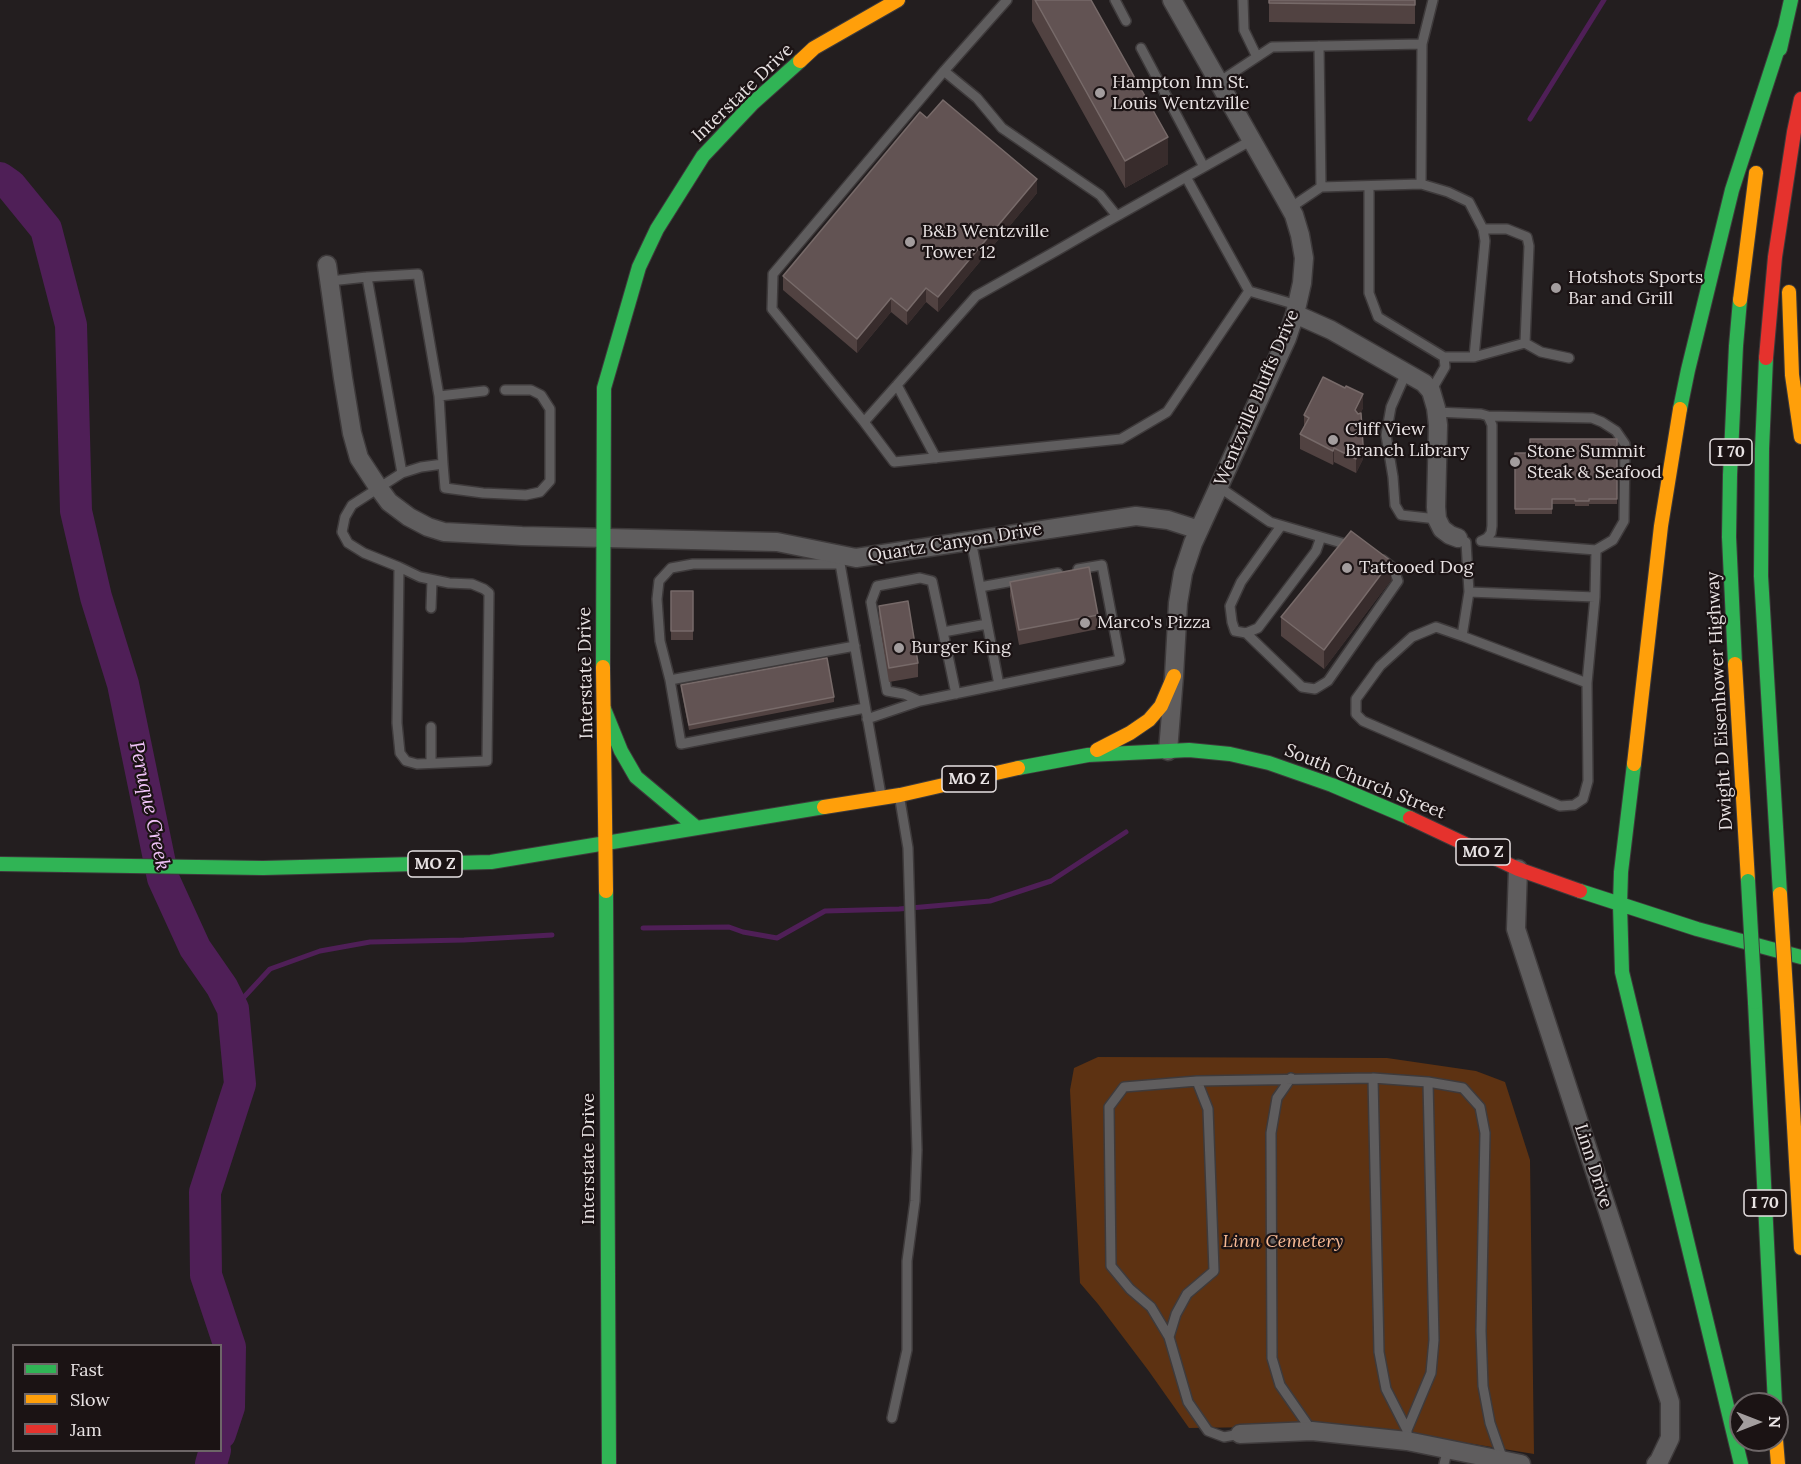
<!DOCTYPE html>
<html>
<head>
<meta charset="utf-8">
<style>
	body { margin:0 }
	#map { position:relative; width:1801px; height:1464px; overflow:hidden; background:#231e1f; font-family:Lora,serif }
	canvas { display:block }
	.legend { position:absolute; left:12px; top:1344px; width:210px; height:108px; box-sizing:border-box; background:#1b1314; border:2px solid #6d6667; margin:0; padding:8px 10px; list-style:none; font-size:18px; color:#e8e2e3 }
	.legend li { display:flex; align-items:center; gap:12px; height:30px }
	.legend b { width:30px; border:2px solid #6d6667 }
	.north { position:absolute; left:1729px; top:1392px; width:60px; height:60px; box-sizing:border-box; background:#1b1314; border:2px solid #6d6667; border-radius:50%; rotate:90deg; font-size:16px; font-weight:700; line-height:24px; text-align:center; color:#e8e2e3 }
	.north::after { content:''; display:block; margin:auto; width:21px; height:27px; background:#a39d9e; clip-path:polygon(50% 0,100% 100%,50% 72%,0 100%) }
</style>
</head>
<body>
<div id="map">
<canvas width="1801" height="1464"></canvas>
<ul class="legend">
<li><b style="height:8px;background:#30b455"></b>Fast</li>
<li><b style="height:8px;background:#ff9f0a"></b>Slow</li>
<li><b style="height:8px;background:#e5322d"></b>Jam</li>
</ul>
<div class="north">N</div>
</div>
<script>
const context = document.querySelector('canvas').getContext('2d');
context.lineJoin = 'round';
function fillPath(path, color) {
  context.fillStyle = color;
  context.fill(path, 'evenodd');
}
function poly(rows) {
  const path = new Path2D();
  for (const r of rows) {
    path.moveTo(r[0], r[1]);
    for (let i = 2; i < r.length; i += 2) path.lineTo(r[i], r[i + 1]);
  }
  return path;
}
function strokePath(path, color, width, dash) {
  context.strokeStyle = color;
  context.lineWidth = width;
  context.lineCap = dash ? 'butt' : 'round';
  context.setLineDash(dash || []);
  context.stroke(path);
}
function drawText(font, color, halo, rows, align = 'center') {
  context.font = font + ' Lora,serif';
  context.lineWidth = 4.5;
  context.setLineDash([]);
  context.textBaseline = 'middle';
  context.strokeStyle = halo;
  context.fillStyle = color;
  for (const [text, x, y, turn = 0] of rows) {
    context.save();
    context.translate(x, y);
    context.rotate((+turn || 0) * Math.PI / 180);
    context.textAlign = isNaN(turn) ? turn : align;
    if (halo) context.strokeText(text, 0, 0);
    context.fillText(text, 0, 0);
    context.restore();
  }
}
fillPath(poly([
	[1098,1057,1387,1058,1476,1071,1505,1082,1530,1160,1534,1454,1461,1442,1335,1426,1189,1428,1148,1370,1098,1304,1080,1283,1070,1090,1074,1068]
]), '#5d3212');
strokePath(poly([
	[1530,119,1604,0],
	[643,928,729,927,743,932,777,938,825,911,899,909,990,901,1051,881,1126,832],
	[233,1009,270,969,320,951,370,942,464,940,552,935]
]), '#4f1f57', 5);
strokePath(poly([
	[0,178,10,185,46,229,71,325,76,511,96,597,123,684,163,878,195,948,222,987,233,1009,240,1084,205,1192,206,1275,230,1347,229,1407,220,1434],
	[211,1464,215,1450]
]), '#4f1f57', 32);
const lane = poly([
	[1115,0,1126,21],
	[1243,0,1244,30,1257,57],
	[1422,44,1433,0],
	[1319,46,1321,187],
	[1141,48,1204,167],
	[944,71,1007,0],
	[1219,82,1272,47,1422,44,1421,184,1321,187,1290,208],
	[1186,177,1249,291,1167,412,1121,439,894,462,864,422,976,296,1056,251,1101,225,1186,177,1252,140],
	[1421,184,1448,192,1469,202,1483,229,1485,241,1474,357,1444,357,1445,367,1431,391],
	[1369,186,1369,293,1378,317,1444,357],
	[1483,229,1507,229,1527,237,1529,246,1525,343],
	[330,281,367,277],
	[1249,291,1297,305],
	[1474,357,1525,343,1541,352,1569,358],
	[1406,373,1391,407,1386,435,1393,477,1395,505,1401,515,1437,519],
	[897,385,936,458],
	[439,396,484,391],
	[1436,412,1481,414,1488,416,1492,425,1492,526,1491,533,1487,538,1481,541],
	[864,422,772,309,773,274,944,71,977,98,1002,128,1100,195,1117,216],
	[402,473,367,277,418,274,439,396,443,464],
	[1219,487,1270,522,1321,537,1316,551,1258,628,1246,633,1235,631,1232,622,1230,606,1241,582,1281,526],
	[1321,537,1352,546],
	[971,540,980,587,1058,573],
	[1481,541,1596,550,1613,540,1624,521,1625,444,1616,431,1602,422,1592,418,1488,416],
	[1466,542,1469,592,1595,597,1596,550],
	[839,558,881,795],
	[399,567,397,723,400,753,406,761,417,764,487,761,489,593,484,589,472,584,449,583,420,577,399,567,364,553,348,543,342,532,345,517,352,505,402,473,421,467,443,464,445,488,483,493,526,495,540,492,550,481,550,409,541,395,531,390,505,390],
	[980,587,999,685],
	[1469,592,1462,636,1436,627,1412,637,1380,666,1356,699,1356,714,1363,721,1560,806,1574,805,1583,799,1588,781,1587,683,1595,597],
	[431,608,432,580],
	[1246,633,1302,687,1315,689,1328,681,1398,581,1393,568,1383,560],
	[1462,636,1587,683],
	[855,646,670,680,681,744,865,708],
	[670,680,660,641,657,599,659,581,671,568,693,564,840,564],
	[956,694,943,632,987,624],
	[920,701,904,694,887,691,871,602,877,586,920,578,932,581,943,632],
	[867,719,920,701,1120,660,1102,565,1078,569],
	[431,763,431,727],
	[1291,1078,1277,1098,1271,1133,1272,1358,1280,1385,1312,1431],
	[1373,1078,1379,1352,1386,1389,1407,1430,1407,1441],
	[1169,1337,1176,1314,1187,1294,1214,1271,1208,1109,1197,1081],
	[892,1418,907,1350,907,1261,915,1201,917,1150,908,848,900,800],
	[1407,1430,1431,1373,1434,1340,1428,1082],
	[1240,1434,1224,1437,1208,1431,1188,1402,1169,1337,1151,1307,1130,1289,1111,1266,1109,1107,1124,1087,1197,1081,1373,1078,1428,1082,1463,1088,1480,1107,1485,1133,1481,1331,1483,1386,1490,1423,1503,1460],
	[1444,1464,1448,1448]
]);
const street = poly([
	[327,265,343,378,352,433,359,458,378,487,389,502,409,517,428,527,444,532,522,536,777,542,856,558,1136,516,1168,520,1199,530],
	[1295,314,1331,330,1424,383,1431,391,1436,408,1438,425,1436,507,1437,519,1442,529,1450,535,1458,538],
	[1168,751,1174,676,1178,603,1183,573,1193,543,1287,338,1295,314,1302,283,1304,258,1300,235,1294,215,1284,197,1172,0],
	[1518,869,1516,929,1670,1402,1670,1438,1659,1461,1656,1464],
	[1240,1434,1312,1431,1407,1441,1521,1464]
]);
const fast = poly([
	[1780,49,1791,0],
	[1766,358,1762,449,1761,576,1780,894],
	[1680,409,1688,370,1732,190,1785,27],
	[1735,664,1729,537,1730,475,1736,346,1740,300],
	[603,667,604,388,639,267,657,229,703,156,753,103,800,61],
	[604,709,621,751,636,777,697,828],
	[1634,764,1621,872,1620,905,1622,972,1741,1464],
	[1018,768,1088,755,1189,750,1230,754,1269,763,1332,785,1410,818],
	[0,864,263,868,491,862,824,807],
	[606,891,609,1464],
	[1580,891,1697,929,1801,957],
	[1755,1002,1775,1404]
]);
const slow = poly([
	[800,61,814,48,898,0],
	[1789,292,1792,375,1801,437],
	[1740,300,1756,173],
	[1735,664,1748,881],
	[603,667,606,891],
	[1097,750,1130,733,1149,720,1161,706,1174,676],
	[1634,764,1661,526,1680,409],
	[824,807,900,795,1018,768],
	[1787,1006,1801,1248],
	[1776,1440,1778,1464]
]);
const jam = poly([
	[1766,358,1775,257,1794,132,1801,99],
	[1410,818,1518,869,1580,891]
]);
strokePath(lane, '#3e3a3b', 12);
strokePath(street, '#3e3a3b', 21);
strokePath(fast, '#3e3a3b', 16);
strokePath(slow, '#3e3a3b', 16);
strokePath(jam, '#3e3a3b', 16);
strokePath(lane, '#5f5d5e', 9);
strokePath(street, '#5f5d5e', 18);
strokePath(fast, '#30b455', 14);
strokePath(slow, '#ff9f0a', 14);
strokePath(jam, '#e5322d', 14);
const fastBridge = poly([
	[1748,881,1755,1002]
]);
const slowBridge = poly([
	[1780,894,1787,1006]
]);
strokePath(fastBridge, '#3e3a3b', 16, []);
strokePath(slowBridge, '#3e3a3b', 16, []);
strokePath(fastBridge, '#30b455', 14);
strokePath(slowBridge, '#ff9f0a', 14);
fillPath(poly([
	[1032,0,1091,0,1168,164,1125,188,1032,21],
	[1269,0,1415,0,1415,24,1269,22],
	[927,118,1037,193,938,312,926,302,907,325,891,312,857,353,783,290,783,276],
	[1345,388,1363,408,1360,414,1363,459,1356,473,1334,462,1333,465,1300,449,1300,434,1304,427,1304,415],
	[1617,439,1617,504,1589,504,1589,506,1575,506,1575,504,1552,504,1552,514,1515,514,1515,453,1530,453],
	[1391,580,1324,669,1281,636,1281,617],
	[1010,582,1098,615,1098,629,1019,645,1010,596],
	[671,591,693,591,693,640,671,640],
	[879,606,918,663,918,677,889,682,879,620],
	[681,685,834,697,834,702,689,730,681,689]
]), '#514241');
fillPath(poly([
	[1168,137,1168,164,1125,188,1125,161],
	[1037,179,1037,193,938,312,938,297],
	[926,288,926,302,907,325,907,311],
	[891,298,891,312,857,353,857,339],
	[1363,394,1363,408,1355,424,1355,410],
	[1363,445,1363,459,1356,473,1356,459],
	[1334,448,1334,462,1333,465,1333,451],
	[1391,561,1391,580,1324,669,1324,650]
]), '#382c2c');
const building = poly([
	[1035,0,1091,0,1168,137,1125,161,1035,0],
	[1269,0,1415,0,1415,5,1269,3,1269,0],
	[943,100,1037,179,938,297,926,288,907,311,891,298,857,339,783,276,920,112,927,118,943,100],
	[1323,377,1345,388,1346,386,1363,394,1355,410,1358,414,1361,413,1363,445,1356,459,1334,448,1333,451,1300,434,1309,418,1304,415,1323,377],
	[1530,439,1617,439,1617,499,1589,499,1589,501,1575,501,1575,499,1552,499,1552,509,1515,509,1515,453,1530,453,1530,439],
	[1351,531,1391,561,1324,650,1281,617,1351,531],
	[1089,567,1098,615,1019,630,1010,582,1089,567],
	[671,591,693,591,693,631,671,631,671,591],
	[908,601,918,663,889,668,879,606,908,601],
	[827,658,834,697,689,725,681,685,827,658]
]);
fillPath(building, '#625353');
strokePath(building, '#776a69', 1.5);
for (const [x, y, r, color] of [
	[1100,93,6,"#a39d9e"],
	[910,242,6,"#a39d9e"],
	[1556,288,6,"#a39d9e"],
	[1333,440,6,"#a39d9e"],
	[1515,462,6,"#a39d9e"],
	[1347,568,6,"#a39d9e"],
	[1085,623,6,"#a39d9e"],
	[899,648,6,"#a39d9e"]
]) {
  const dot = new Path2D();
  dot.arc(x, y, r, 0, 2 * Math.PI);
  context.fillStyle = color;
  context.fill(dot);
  strokePath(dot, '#1b1314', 2);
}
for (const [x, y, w] of [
	[1731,452,42],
	[969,779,54],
	[1483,852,54],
	[435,864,54],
	[1765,1203,42]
]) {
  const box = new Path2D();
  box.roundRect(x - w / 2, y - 13, w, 26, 4.5);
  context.fillStyle = '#1b1314';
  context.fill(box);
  strokePath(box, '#e8e2e3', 1.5);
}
drawText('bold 16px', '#e8e2e3', null, [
	["I 70",1731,452],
	["MO Z",969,779],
	["MO Z",1483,852],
	["MO Z",435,864],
	["I 70",1765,1203]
]);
drawText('18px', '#e8e2e3', '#1b1314', [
	["Hampton Inn St.",1112,83],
	["Louis Wentzville",1112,104],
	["B&B Wentzville",922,232],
	["Tower 12",922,253],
	["Hotshots Sports",1568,278],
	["Bar and Grill",1568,299],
	["Cliff View",1345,430],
	["Branch Library",1345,451],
	["Stone Summit",1527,452],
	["Steak & Seafood",1527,473],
	["Tattooed Dog",1359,568],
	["Marco's Pizza",1097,623],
	["Burger King",911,648]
], 'left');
drawText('18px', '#e8e2e3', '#1b1314', [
	["Interstate Drive",743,93,-44],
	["Wentzville Bluffs Drive",1257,398,-67],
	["Quartz Canyon Drive",955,543,-9],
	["Interstate Drive",586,673,-91],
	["Dwight D Eisenhower Highway",1720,701,-93],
	["South Church Street",1365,782,22],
	["Interstate Drive",589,1159,-90],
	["Linn Drive",1593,1166,72]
]);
drawText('italic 18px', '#f6b994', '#1b1314', [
	["Linn Cemetery",1283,1242]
]);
drawText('italic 20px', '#f0c3f8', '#1b1314', [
	["Peruque Creek",149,806,78]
]);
</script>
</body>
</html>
